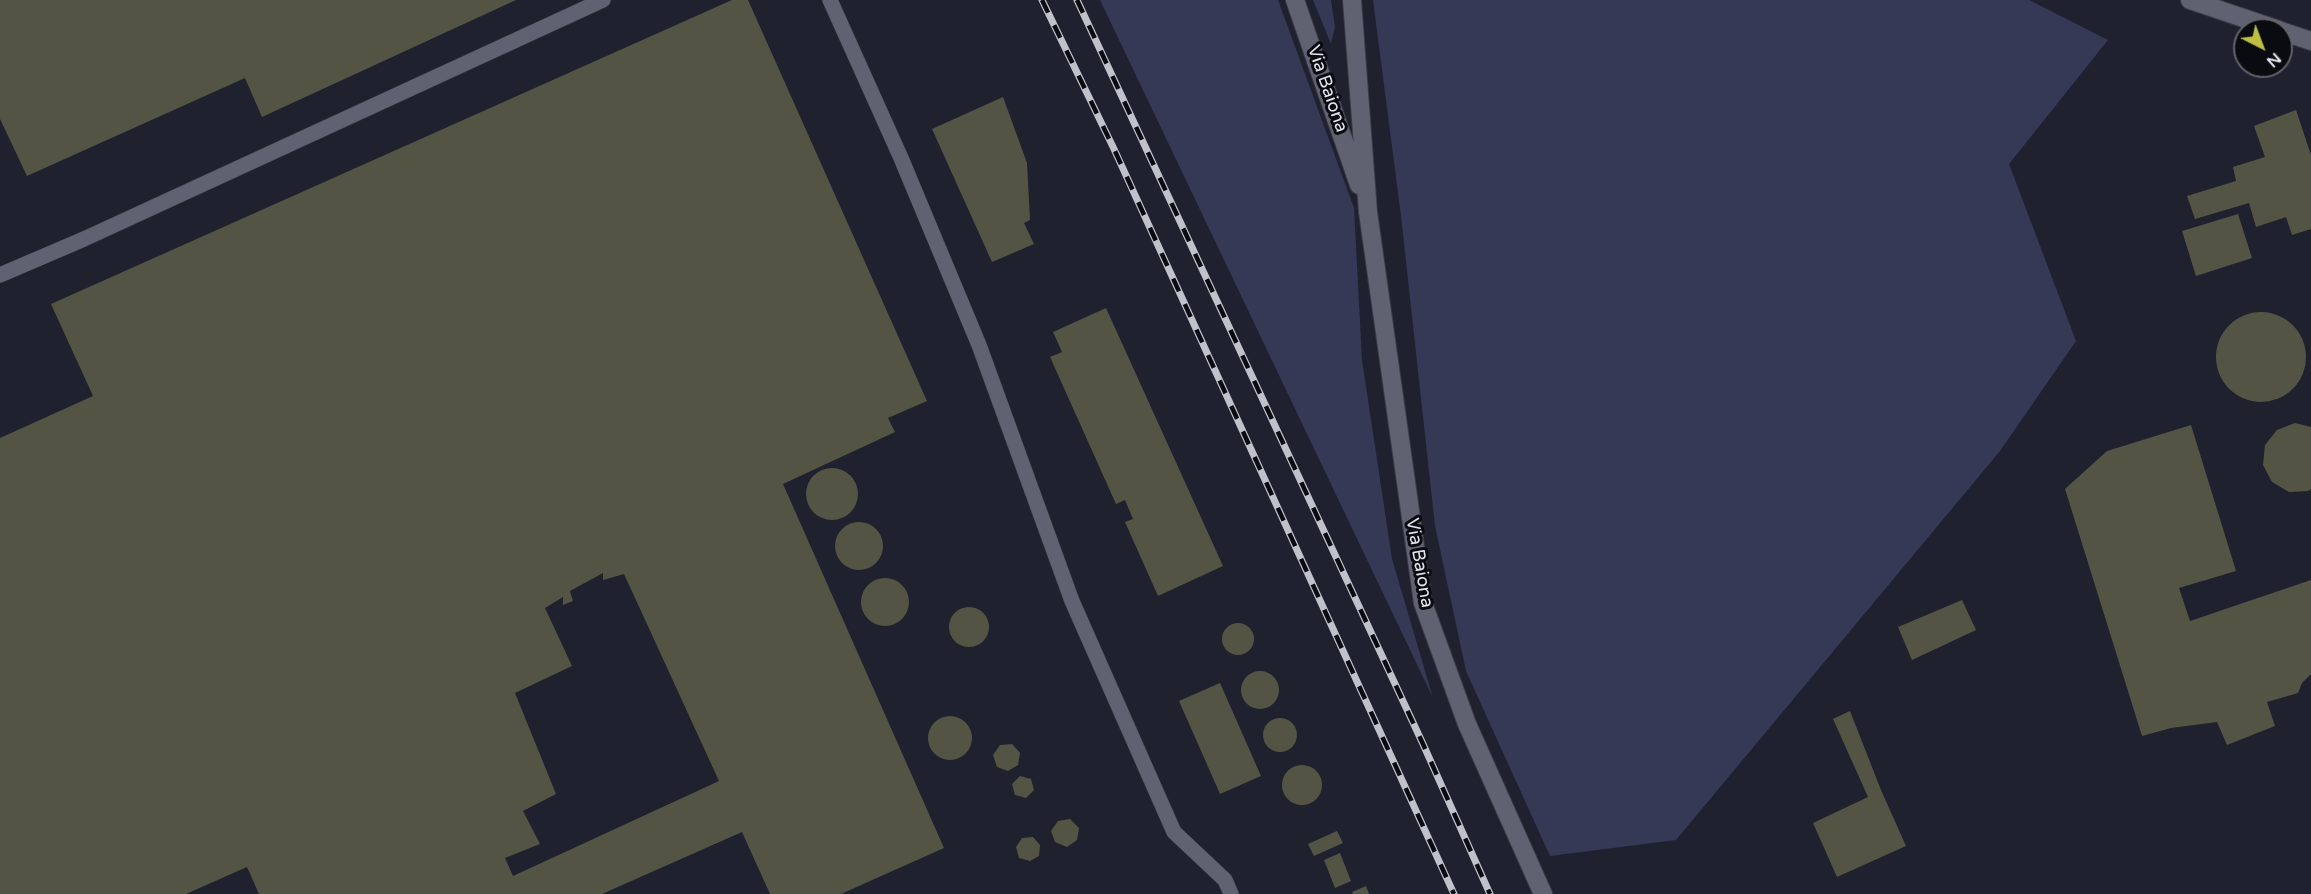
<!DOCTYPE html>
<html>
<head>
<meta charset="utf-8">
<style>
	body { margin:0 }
	#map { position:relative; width:2311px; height:894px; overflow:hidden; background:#1f212f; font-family:"Varela Round",sans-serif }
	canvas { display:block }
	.north { position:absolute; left:2233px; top:18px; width:60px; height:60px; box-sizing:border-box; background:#0a0b11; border:2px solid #606269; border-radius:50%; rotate:138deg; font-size:16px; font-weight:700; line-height:24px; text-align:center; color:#e2e4ed }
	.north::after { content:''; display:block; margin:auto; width:21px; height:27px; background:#c0be40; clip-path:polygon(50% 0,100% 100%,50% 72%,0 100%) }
</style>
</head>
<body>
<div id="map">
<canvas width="2311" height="894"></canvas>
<div class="north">N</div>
</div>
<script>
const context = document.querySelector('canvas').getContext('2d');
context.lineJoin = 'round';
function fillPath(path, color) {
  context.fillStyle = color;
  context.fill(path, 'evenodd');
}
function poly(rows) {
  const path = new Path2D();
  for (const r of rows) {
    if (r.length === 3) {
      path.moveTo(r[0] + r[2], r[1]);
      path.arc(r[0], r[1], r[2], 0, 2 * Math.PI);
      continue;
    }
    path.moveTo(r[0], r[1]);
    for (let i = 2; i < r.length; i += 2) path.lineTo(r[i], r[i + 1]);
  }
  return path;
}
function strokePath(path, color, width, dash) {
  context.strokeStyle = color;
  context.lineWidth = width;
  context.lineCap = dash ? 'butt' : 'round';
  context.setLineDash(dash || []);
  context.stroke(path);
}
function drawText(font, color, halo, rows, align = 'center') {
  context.font = font + ' "Varela Round",sans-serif';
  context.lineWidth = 6;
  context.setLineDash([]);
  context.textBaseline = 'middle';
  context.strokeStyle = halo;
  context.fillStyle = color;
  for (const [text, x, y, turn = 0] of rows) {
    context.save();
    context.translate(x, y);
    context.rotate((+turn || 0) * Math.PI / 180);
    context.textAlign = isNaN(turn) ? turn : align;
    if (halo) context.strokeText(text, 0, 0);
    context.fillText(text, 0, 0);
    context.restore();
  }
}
fillPath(poly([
	[1100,0,1278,0,1354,208,1362,360,1392,559,1433,698],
	[1313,0,1331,0,1335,27,1331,44],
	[1373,0,2029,0,2108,40,2009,164,2076,341,2000,451,1676,840,1550,856,1466,671,1435,526,1401,216]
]), '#353955');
fillPath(poly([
	[0,0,516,0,262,117,245,78,27,176,0,119],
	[732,0,748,0,927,401,888,418,895,432,783,484,944,848,841,894,770,894,742,832,602,894,259,894,247,867,186,894,0,894,0,438,93,396,51,304],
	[603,573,603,580,624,574,719,781,513,876,505,858,540,844,523,811,556,794,515,693,572,666,545,608,563,597,563,605,573,601,570,591],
	[1003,97,1027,163,1030,220,1024,223,1034,244,992,262,932,129],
	[2296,110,2311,155,2311,229,2292,235,2286,217,2256,227,2249,203,2195,219,2187,196,2236,181,2233,167,2265,157,2254,126],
	[2238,214,2252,258,2196,276,2182,231],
	[1106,308,1223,566,1158,596,1125,522,1133,519,1125,500,1116,504,1050,357,1062,352,1053,332],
	[2261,357,45],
	[2295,423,2311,427,2311,489,2308,491,2289,492,2272,482,2263,465,2265,445,2277,430],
	[2191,425,2236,571,2179,588,2190,621,2311,580,2311,674,2302,683,2298,693,2267,702,2275,726,2227,745,2217,722,2171,728,2142,736,2065,489,2107,451],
	[832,494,26],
	[859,546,24],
	[885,602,24],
	[1962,600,1976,630,1912,660,1898,627],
	[969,627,20],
	[1238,639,16],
	[1260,690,19],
	[1220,683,1261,776,1220,794,1179,701],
	[1850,711,1881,790,1906,846,1837,877,1813,823,1868,797,1833,719],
	[950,738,22],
	[1280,735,17],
	[1012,744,1020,753,1018,765,1008,771,997,767,993,755,1000,745],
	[1302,785,20],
	[1020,776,1031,779,1034,790,1026,798,1015,795,1012,784],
	[1070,819,1079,828,1077,840,1067,847,1055,842,1051,831,1058,821],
	[1337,831,1343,843,1314,856,1308,844],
	[1033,837,1040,845,1039,856,1030,861,1019,858,1016,847,1022,838],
	[1340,853,1351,881,1335,888,1324,860],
	[1366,886,1369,894,1353,894,1352,892]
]), '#545444');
const lane = poly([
	[830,0,901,158,979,345,1072,601,1174,832,1225,880,1231,894],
	[0,275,84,239,603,0]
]);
const street = poly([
	[1295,0,1359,185],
	[1352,0,1368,212,1423,603,1467,724,1543,894]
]);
const secondary = poly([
	[2190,0,2279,30],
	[2281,31,2311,41]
]);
strokePath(lane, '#393b46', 16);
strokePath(street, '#393b46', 20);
strokePath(secondary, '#393b46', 20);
strokePath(lane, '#606272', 15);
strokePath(street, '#606272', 18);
strokePath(secondary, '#606272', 18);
const rail = poly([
	[1042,0,1114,149,1454,894],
	[1077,0,1423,744,1490,894]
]);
strokePath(rail, '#bfc1cb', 7);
strokePath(rail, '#0a0b11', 4.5, [14]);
drawText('18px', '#e2e4ed', '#0a0b11', [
	["Via Baiona",1327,89,71],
	["Via Baiona",1419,563,80]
]);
</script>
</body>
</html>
